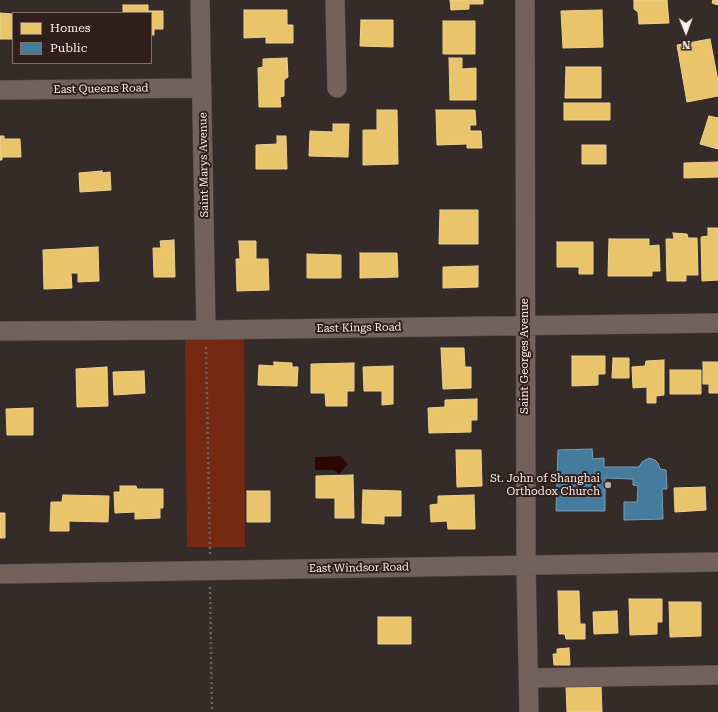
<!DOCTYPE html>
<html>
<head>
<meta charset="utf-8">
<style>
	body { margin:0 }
	#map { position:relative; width:718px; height:712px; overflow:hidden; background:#352c29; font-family:"Roboto Serif",serif }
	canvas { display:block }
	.legend { position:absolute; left:12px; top:12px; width:140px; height:52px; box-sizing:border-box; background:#301f1a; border:1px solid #81726e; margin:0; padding:5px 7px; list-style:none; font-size:12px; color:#fbefeb }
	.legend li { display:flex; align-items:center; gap:8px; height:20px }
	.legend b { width:20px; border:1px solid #81726e }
	.north { position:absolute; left:666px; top:12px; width:40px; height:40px; -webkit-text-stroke:3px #301f1a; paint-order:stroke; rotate:179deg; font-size:11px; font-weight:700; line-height:16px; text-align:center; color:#fbefeb }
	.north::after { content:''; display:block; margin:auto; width:14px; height:18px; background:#fbefeb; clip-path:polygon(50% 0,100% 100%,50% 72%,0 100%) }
</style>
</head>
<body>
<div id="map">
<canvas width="718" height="712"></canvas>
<ul class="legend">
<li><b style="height:11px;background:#e9c46a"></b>Homes</li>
<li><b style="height:11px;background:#457b9d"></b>Public</li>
</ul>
<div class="north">N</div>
</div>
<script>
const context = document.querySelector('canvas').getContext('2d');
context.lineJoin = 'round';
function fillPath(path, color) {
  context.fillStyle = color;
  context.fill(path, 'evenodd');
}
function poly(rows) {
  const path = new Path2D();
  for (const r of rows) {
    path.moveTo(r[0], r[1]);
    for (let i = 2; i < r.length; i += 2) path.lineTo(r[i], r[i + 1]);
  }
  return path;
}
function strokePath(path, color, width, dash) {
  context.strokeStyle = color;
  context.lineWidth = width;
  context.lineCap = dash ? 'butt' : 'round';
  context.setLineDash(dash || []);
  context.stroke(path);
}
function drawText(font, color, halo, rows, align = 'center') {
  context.font = font + ' "Roboto Serif",serif';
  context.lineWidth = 4;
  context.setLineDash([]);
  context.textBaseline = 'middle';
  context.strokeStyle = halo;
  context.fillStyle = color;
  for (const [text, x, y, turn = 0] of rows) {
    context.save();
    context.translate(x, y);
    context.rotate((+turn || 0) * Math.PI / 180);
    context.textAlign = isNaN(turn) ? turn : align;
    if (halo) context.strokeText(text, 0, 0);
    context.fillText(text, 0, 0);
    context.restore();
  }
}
fillPath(poly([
	[185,338,244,338,245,547,187,547]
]), '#762912');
fillPath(poly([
	[340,456,348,464,339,474,334,470,315,470,315,457]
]), '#2e0604');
const homes = poly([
	[450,0,483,0,483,4,469,4,469,9,451,10,450,0],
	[634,0,667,0,669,23,639,24,638,12,634,9,634,0],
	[713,0,718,0,718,5,712,3,713,0],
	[123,5,148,5,148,11,163,11,163,29,154,29,154,35,151,35,151,13,123,13,123,5],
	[244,10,287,10,287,25,293,25,293,43,266,43,266,37,244,38,244,10],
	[602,10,603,47,563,48,561,11,602,10],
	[0,13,13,14,13,39,0,39,0,13],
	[361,20,393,20,393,47,360,46,361,20],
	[443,21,475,21,475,54,443,54,443,21],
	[710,39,718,81,718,96,687,102,677,45,710,39],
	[287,58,288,77,284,80,284,96,280,97,281,107,259,107,258,68,263,67,263,59,287,58],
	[449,58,462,58,462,69,476,68,476,100,450,100,449,58],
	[566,67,601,67,601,98,565,98,566,67],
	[564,103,610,103,610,120,564,120,564,103],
	[377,110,397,110,398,164,363,165,363,130,377,130,377,110],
	[436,110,475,110,476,125,470,125,470,131,481,131,482,148,467,148,467,144,437,145,436,110],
	[709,116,718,118,718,149,700,144,709,116],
	[333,124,349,124,348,157,309,156,310,131,333,132,333,124],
	[0,136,4,136,4,139,20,139,21,157,2,157,2,160,0,160,0,136],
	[277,136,286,136,287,169,256,169,256,145,277,144,277,136],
	[582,145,606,145,606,164,582,164,582,145],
	[718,162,718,177,684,178,684,163,718,162],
	[102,171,102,173,110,172,111,190,80,192,79,173,102,171],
	[440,210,478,210,478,244,439,244,440,210],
	[708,228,718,228,718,280,702,281,701,237,708,236,708,228],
	[673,233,687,234,688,238,697,238,698,275,686,275,686,281,667,281,666,239,674,239,673,233],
	[609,239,649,239,649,246,659,245,660,271,652,271,652,276,608,276,609,239],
	[174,240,175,277,154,277,153,248,161,248,160,241,174,240],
	[239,241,256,241,256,259,268,259,269,290,237,291,236,259,240,259,239,241],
	[557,242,593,242,593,274,579,274,579,267,557,267,557,242],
	[98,247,99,281,78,282,78,273,71,273,72,288,44,289,43,250,98,247],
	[360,253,397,253,398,277,360,278,360,253],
	[307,254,341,255,341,278,307,278,307,254],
	[478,266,478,287,443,288,443,267,478,266],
	[441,348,464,348,465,367,471,367,471,388,443,389,441,348],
	[572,356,605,356,605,374,598,374,598,385,572,386,572,356],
	[613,358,629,358,629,378,612,378,613,358],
	[664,360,664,395,656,396,656,403,647,403,647,387,633,388,632,367,645,366,646,361,664,360],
	[274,362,292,363,292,367,298,367,297,386,258,385,259,365,274,366,274,362],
	[703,362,718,362,718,393,709,393,709,384,703,384,703,362],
	[354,363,354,391,347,391,347,406,326,406,325,393,311,393,311,364,354,363],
	[393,366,393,404,382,405,382,391,364,391,363,367,393,366],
	[107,367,108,406,77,407,76,369,107,367],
	[670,370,701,370,701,394,670,394,670,370],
	[144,371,145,393,114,395,113,372,144,371],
	[477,399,477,420,471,420,471,432,429,433,428,408,445,407,445,400,477,399],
	[33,408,33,435,7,435,6,409,33,408],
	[456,450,481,450,482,486,457,487,456,450],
	[353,475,354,518,335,518,335,498,316,498,316,476,353,475],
	[120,486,136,486,137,489,163,489,163,508,160,508,160,518,135,519,135,512,115,513,114,492,120,492,120,486],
	[705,487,706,510,675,512,674,488,705,487],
	[363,490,401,491,401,516,384,516,384,524,362,523,363,490],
	[247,491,270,491,270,522,247,522,247,491],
	[63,495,109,496,108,522,69,521,69,531,50,531,51,502,62,502,63,495],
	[474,495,475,529,448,529,447,521,431,522,430,505,438,504,438,496,474,495],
	[0,513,5,513,5,538,0,538,0,513],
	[558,591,579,591,580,624,585,624,585,639,566,639,565,634,559,634,558,591],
	[629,599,662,599,662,622,657,622,657,634,630,635,629,599],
	[669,602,701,602,701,636,670,637,669,602],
	[617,611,618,633,594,634,593,612,617,611],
	[378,617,411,617,411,644,378,644,378,617],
	[569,648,570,665,554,665,553,654,557,654,557,649,569,648],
	[601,685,602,712,567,712,566,686,601,685]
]);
fillPath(homes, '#e9c46a');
strokePath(homes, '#eed191', 1);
const public = poly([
	[592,449,593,459,604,458,604,467,639,467,642,462,649,458,655,460,658,463,660,469,666,470,667,489,662,489,663,519,624,520,624,502,637,502,638,486,633,485,633,479,605,478,605,511,556,511,558,450,592,449]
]);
fillPath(public, '#457b9d');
strokePath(public, '#7c9eb4', 1);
const minor = poly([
	[200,0,206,330],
	[335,0,337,88],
	[525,0,526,566,529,712],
	[0,90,202,88],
	[0,331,206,330,718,323],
	[0,574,718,562],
	[529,678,718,675]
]);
strokePath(minor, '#504845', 20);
strokePath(poly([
	[206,347,210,554],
	[210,587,212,712]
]), '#70625f', 2.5, [2, 3]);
strokePath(minor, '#73615b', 19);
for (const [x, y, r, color] of [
	[608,485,4,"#b6aba7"]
]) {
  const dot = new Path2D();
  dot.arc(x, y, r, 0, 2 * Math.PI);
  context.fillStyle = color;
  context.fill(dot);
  strokePath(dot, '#301f1a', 1.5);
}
drawText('11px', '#fbefeb', '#301f1a', [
	["East Queens Road",101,89,-1],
	["Saint Marys Avenue",204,165,-91],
	["East Kings Road",359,328,-1],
	["Saint Georges Avenue",525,356,-90],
	["East Windsor Road",359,568,-1]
]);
drawText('11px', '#fbefeb', '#301f1a', [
	["St. John of Shanghai",600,479],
	["Orthodox Church",600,492]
], 'right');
</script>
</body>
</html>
